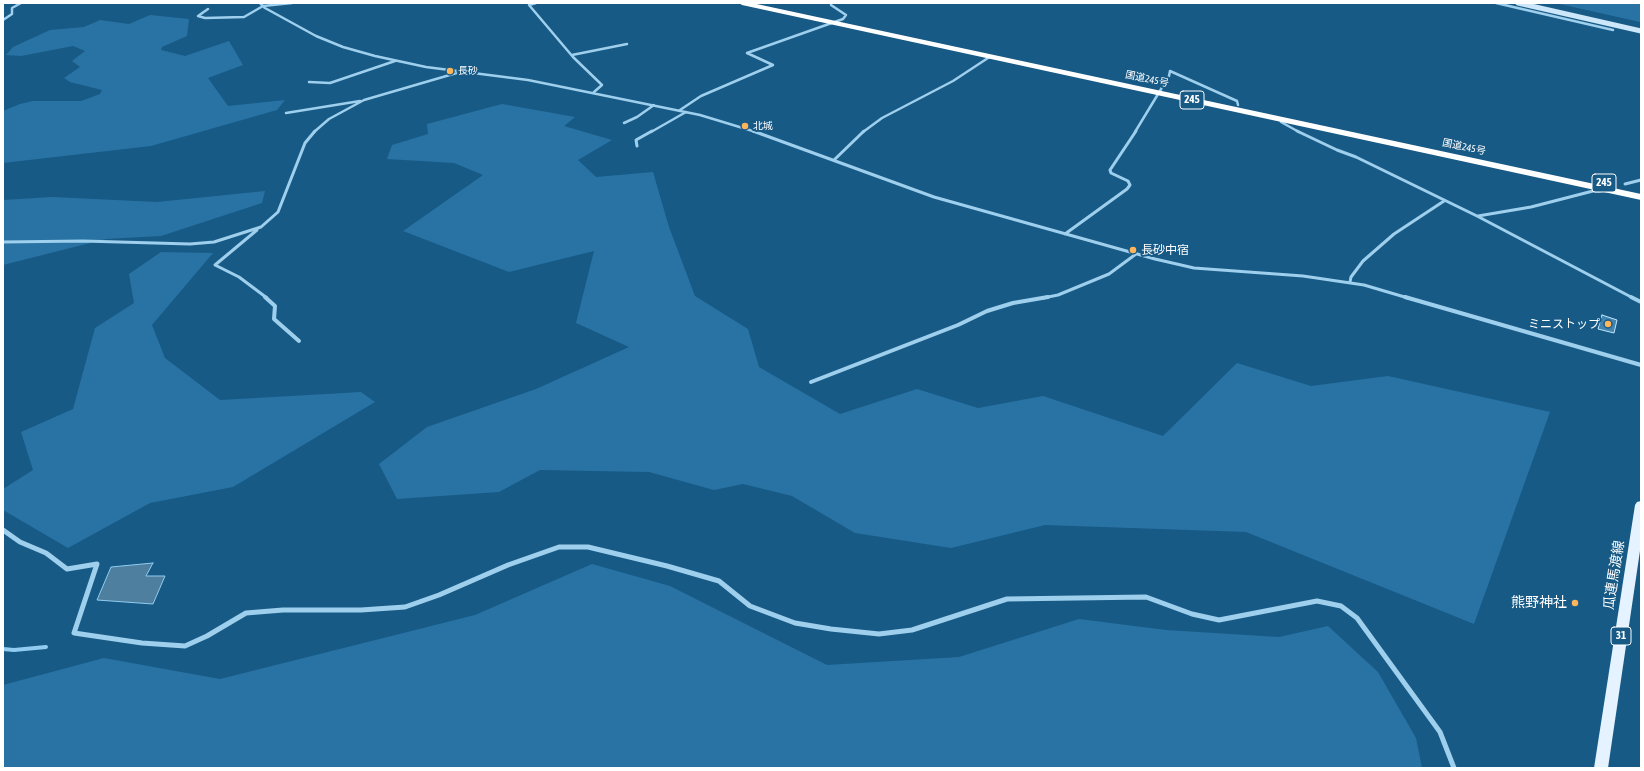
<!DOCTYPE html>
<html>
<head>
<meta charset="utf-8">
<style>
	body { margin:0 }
	#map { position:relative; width:1644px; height:771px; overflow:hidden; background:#185a86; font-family:"Asap Condensed",sans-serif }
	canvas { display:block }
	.frame { position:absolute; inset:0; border:4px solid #fff; pointer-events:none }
</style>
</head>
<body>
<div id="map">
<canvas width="1644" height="771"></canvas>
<div class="frame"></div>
</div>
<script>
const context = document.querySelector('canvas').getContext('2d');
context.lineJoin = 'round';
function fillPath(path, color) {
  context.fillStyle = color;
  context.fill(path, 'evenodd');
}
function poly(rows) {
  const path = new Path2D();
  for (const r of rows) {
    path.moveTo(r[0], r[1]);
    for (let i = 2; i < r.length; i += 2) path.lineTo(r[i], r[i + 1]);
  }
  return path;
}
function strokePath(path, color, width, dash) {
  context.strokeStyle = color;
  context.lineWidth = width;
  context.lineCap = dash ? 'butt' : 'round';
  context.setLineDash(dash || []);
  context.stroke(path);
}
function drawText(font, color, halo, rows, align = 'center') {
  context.font = font + ' "Asap Condensed","Noto Sans JP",sans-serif';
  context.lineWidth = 4;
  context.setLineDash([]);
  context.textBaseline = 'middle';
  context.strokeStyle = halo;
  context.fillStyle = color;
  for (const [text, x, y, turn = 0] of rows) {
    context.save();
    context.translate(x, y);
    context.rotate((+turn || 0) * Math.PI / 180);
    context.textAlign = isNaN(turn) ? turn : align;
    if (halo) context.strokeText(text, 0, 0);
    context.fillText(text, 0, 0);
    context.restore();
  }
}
fillPath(poly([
	[1555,3,1641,3,1641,22,1640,22],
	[150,15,189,19,187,36,162,47,161,50,185,56,229,41,243,65,208,78,228,106,285,100,277,110,151,146,3,163,3,111,20,104,33,101,81,101,100,94,102,90,70,82,64,78,80,67,72,61,85,51,73,46,21,56,6,55,13,47,50,30,84,27,100,20,129,24],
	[502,104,575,117,564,126,612,140,578,160,596,177,653,172,669,227,695,296,748,329,759,367,840,414,917,389,978,408,1043,396,1163,436,1237,363,1311,386,1388,376,1550,412,1474,624,1246,532,1045,525,951,548,855,533,792,496,743,484,714,490,649,472,540,470,499,492,397,499,379,464,427,427,536,389,629,347,576,323,594,251,509,272,403,231,483,175,454,163,387,159,392,145,428,134,427,124],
	[265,191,262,203,161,236,106,239,3,265,3,200,52,197,157,202],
	[161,252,213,253,152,325,165,358,220,400,361,392,375,402,233,487,150,503,68,548,3,510,3,489,33,470,21,432,73,409,95,328,134,303,129,274],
	[592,564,670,586,827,665,959,657,1079,619,1166,630,1279,637,1328,626,1378,672,1416,738,1422,768,3,768,3,685,104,658,220,679,475,615]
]), '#2873a4');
const water = poly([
	[153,563,146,576,165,576,153,604,97,600,111,567,153,563]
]);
fillPath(water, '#4f7f9f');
strokePath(water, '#91ccf0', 1);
strokePath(poly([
	[3,649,14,650,46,647]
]), '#91ccf0', 4);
const building = poly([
	[1602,315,1617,320,1614,333,1598,329,1602,315]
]);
fillPath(building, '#4084b0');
strokePath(building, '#c4e5fa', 1);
strokePath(poly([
	[260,3,265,8,316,36,343,47,375,56,426,67,528,80,700,115,756,132],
	[536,3,529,5,573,57,602,85,594,92],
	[1496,3,1613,30],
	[208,9,198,16,205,18,244,17,263,6,292,3],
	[3,20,12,14,12,8,21,3],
	[572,55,627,44],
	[309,82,330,83,395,61],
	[680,110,701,96,773,65,747,53,843,19,846,15,831,5],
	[286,113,360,101],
	[1281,119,1281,122,1299,132],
	[624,123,637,117,654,105],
	[314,132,329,119,364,100,460,72],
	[651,132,686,112],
	[863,132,882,118,953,81,991,56],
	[1135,132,1169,76,1170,71,1237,101,1238,105]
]), '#9ecfed', 2.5);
strokePath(poly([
	[753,131,934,197,1155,259,1194,268,1303,276,1364,285,1408,298],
	[1297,131,1337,150,1356,157,1477,216,1633,298],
	[637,146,636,140,652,131],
	[834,160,864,131],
	[1625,184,1641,180],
	[1478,216,1531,207,1593,191,1600,191],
	[257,230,215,265,239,277,267,298],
	[1065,234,1127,189,1130,185,1128,181,1111,173,1110,170,1136,131],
	[3,242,83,241,190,244,214,242,261,227,278,212,305,143,315,131],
	[1350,282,1351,277,1363,261,1394,234,1444,201],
	[1043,298,1058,295,1109,274,1136,254]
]), '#9ecfed', 3);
strokePath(poly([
	[265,297,275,306,274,319,299,341],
	[1405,297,1641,365],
	[1631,297,1641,302],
	[811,382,958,325,987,311,1013,303,1048,297]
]), '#9ecfed', 4);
strokePath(poly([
	[3,530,20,542,46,553,67,569,97,564,74,633,142,643,185,646,207,636,246,613,283,610,361,610,405,607,439,595,508,565,559,547,588,547,667,566,719,581,750,606,795,623,831,629,879,634,912,630,1007,599,1146,597,1192,614,1219,620,1317,601,1341,606,1357,618,1440,732,1454,768]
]), '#9ecfed', 5);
strokePath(poly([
	[1518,3,1641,31]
]), '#cbe7f9', 5);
fillPath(poly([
	[1641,501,1641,544,1608,768,1594,768,1635,505,1637,502,1641,501]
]), '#e4f3ff');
fillPath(poly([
	[739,3,752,3,1641,194,1641,200,742,5,739,3]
]), '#fff');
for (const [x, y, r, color] of [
	[450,71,4,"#ffb55a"],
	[745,126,4,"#ffb55a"],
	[1133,250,4,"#ffb55a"],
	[1608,324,4,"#ffb55a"],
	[1575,603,4,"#ffb55a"]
]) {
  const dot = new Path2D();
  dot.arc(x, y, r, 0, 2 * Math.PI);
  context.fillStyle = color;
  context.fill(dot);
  strokePath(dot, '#185a86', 1.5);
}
drawText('10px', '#fff', '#185a86', [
	["長砂",458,71],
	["北城",753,126]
], 'left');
drawText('10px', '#fff', '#185a86', [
	["国道245号",1147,79,12],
	["国道245号",1464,147,12]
]);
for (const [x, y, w] of [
	[1192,100,24],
	[1604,183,24],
	[1621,636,20]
]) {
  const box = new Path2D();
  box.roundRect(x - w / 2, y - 9, w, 18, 3);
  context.fillStyle = '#185a86';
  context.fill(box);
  strokePath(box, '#fff', 1);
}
drawText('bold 11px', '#fff', null, [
	["245",1192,100],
	["245",1604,183],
	["31",1621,636]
]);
drawText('12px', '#fff', '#185a86', [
	["長砂中宿",1141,250],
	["ミニストップ",1600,324,"right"]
], 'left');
drawText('14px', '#fff', '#185a86', [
	["瓜連馬渡線",1614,575,-81]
]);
drawText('14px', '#fff', '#185a86', [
	["熊野神社",1567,603]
], 'right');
</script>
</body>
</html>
